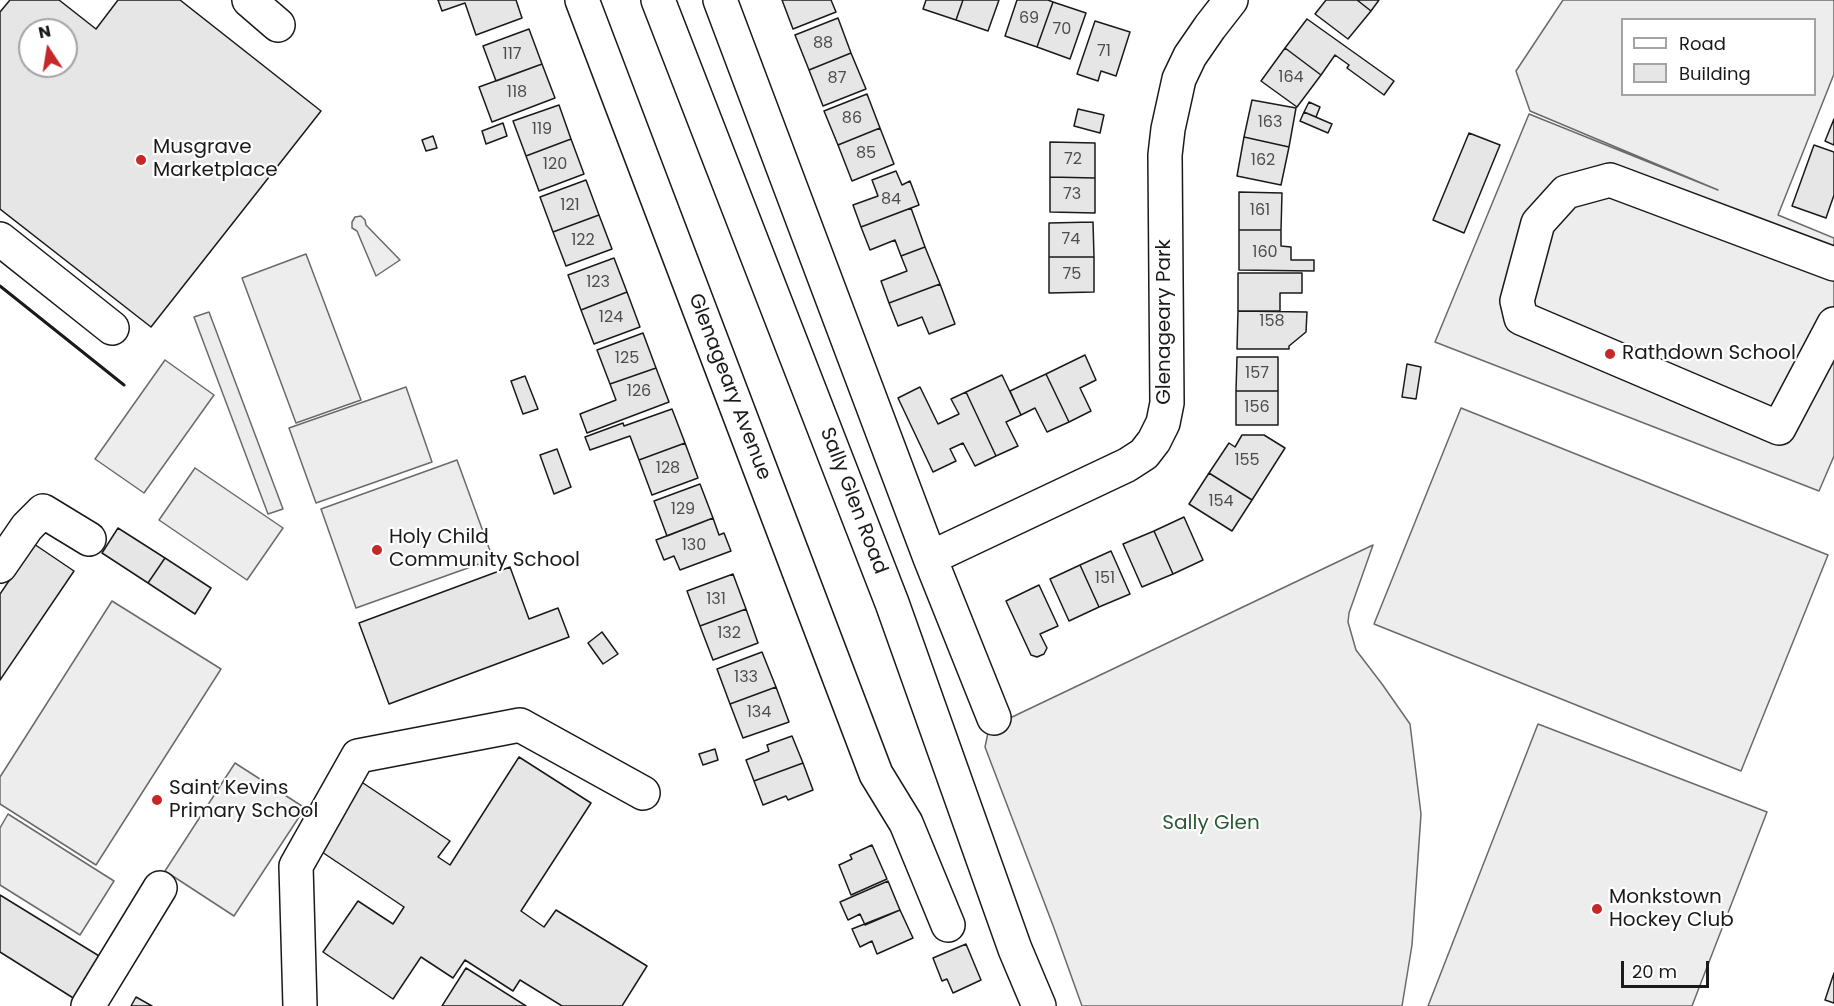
<!DOCTYPE html>
<html>
<head>
<meta charset="utf-8">
<style>
	body { margin:0 }
	#map { position:relative; width:1834px; height:1006px; overflow:hidden; background:#fff; font-family:Poppins,sans-serif }
	canvas { display:block }
	.legend { position:absolute; left:1621px; top:18px; width:195px; height:78px; box-sizing:border-box; background:#fff; border:2px solid #a3a3a3; margin:0; padding:8px 10px; list-style:none; font-size:18px; color:#1a1a1a }
	.legend li { display:flex; align-items:center; gap:12px; height:30px }
	.legend b { width:30px; border:2px solid #a3a3a3 }
	.north { position:absolute; left:18px; top:18px; width:60px; height:60px; box-sizing:border-box; background:#fff; border:2px solid #a3a3a3; border-radius:50%; rotate:348deg; font-size:16px; font-weight:700; line-height:24px; text-align:center; color:#1a1a1a }
	.north::after { content:''; display:block; margin:auto; width:21px; height:27px; background:#c62828; clip-path:polygon(50% 0,100% 100%,50% 72%,0 100%) }
	.scale { position:absolute; left:1621px; top:961px; width:88px; height:27px; box-sizing:border-box; border:3px solid #1a1a1a; border-top:0; padding-left:8px; font-size:18px; line-height:21px; white-space:nowrap; color:#1a1a1a; -webkit-text-stroke:4px #fff; paint-order:stroke }
</style>
</head>
<body>
<div id="map">
<canvas width="1834" height="1006"></canvas>
<ul class="legend">
<li><b style="height:8px;background:#fff"></b>Road</li>
<li><b style="height:16px;background:#e6e6e6"></b>Building</li>
</ul>
<div class="north">N</div>
<div class="scale">20 m</div>
</div>
<script>
const context = document.querySelector('canvas').getContext('2d');
context.lineJoin = 'round';
function fillPath(path, color) {
  context.fillStyle = color;
  context.fill(path, 'evenodd');
}
function poly(rows) {
  const path = new Path2D();
  for (const r of rows) {
    path.moveTo(r[0], r[1]);
    for (let i = 2; i < r.length; i += 2) path.lineTo(r[i], r[i + 1]);
  }
  return path;
}
function strokePath(path, color, width, dash) {
  context.strokeStyle = color;
  context.lineWidth = width;
  context.lineCap = dash ? 'butt' : 'round';
  context.setLineDash(dash || []);
  context.stroke(path);
}
function drawText(font, color, halo, rows, align = 'center') {
  context.font = font + ' Poppins,sans-serif';
  context.lineWidth = 4.5;
  context.setLineDash([]);
  context.textBaseline = 'middle';
  context.strokeStyle = halo;
  context.fillStyle = color;
  for (const [text, x, y, turn = 0] of rows) {
    context.save();
    context.translate(x, y);
    context.rotate((+turn || 0) * Math.PI / 180);
    context.textAlign = isNaN(turn) ? turn : align;
    if (halo) context.strokeText(text, 0, 0);
    context.fillText(text, 0, 0);
    context.restore();
  }
}
const built = poly([
	[1563,0,1834,0,1834,74,1778,215,1834,238,1834,456,1819,491,1435,342,1529,114,1718,190,1530,111,1516,71,1563,0],
	[1622,20,1814,20,1814,94,1622,94,1622,20],
	[361,216,365,220,366,225,400,260,376,276,357,231,352,228,352,222,355,217,361,216],
	[306,254,361,400,296,423,242,278,306,254],
	[209,312,283,509,268,514,194,317,209,312],
	[165,360,214,395,144,493,95,459,165,360],
	[406,387,432,462,316,503,289,428,406,387],
	[1461,408,1828,555,1741,771,1374,624,1461,408],
	[457,460,493,559,356,608,321,509,457,460],
	[195,468,283,528,247,580,159,520,195,468],
	[1373,545,1349,613,1348,622,1356,650,1382,684,1410,724,1421,814,1412,945,1402,1006,1082,1006,1054,928,985,747,989,728,1373,545],
	[112,601,221,669,96,865,0,804,0,777,112,601],
	[1538,724,1767,812,1692,1006,1428,1006,1538,724],
	[235,763,305,808,234,916,165,871,235,763],
	[8,814,114,881,80,935,0,885,0,828,8,814]
]);
fillPath(built, '#ededed');
strokePath(built, '#6a6a6a', 1.5);
const building = poly([
	[10,0,59,0,96,29,118,0,180,0,321,111,151,327,0,209,0,12,10,0],
	[30,30,66,30,66,66,30,66,30,30],
	[438,0,516,0,522,18,476,35,465,3,442,11,438,0],
	[782,0,831,0,836,12,793,29,782,0],
	[926,0,963,0,956,20,923,9,926,0],
	[963,0,999,0,988,31,956,20,963,0],
	[1017,0,1048,0,1053,2,1037,47,1005,36,1017,0],
	[1326,0,1357,0,1371,11,1348,39,1315,14,1326,0],
	[1357,0,1379,0,1371,11,1357,0],
	[1053,2,1086,13,1070,59,1037,47,1053,2],
	[838,18,851,53,809,70,795,35,838,18],
	[1307,19,1394,81,1384,95,1347,68,1349,65,1335,55,1321,75,1285,48,1307,19],
	[1095,21,1130,32,1116,76,1101,71,1098,81,1077,74,1095,21],
	[529,29,542,64,496,81,483,46,529,29],
	[1285,48,1321,75,1297,107,1261,81,1285,48],
	[851,53,866,89,823,106,809,70,851,53],
	[542,64,555,98,492,122,479,87,542,64],
	[867,94,880,128,838,145,824,111,867,94],
	[1252,100,1296,108,1289,147,1244,137,1252,100],
	[1309,102,1320,107,1316,117,1304,112,1309,102],
	[559,105,571,139,526,156,513,121,559,105],
	[1078,109,1104,115,1100,133,1074,126,1078,109],
	[1304,112,1332,124,1328,133,1300,121,1304,112],
	[1834,119,1834,145,1825,141,1834,119],
	[503,123,507,136,486,144,482,131,503,123],
	[880,128,894,164,852,181,838,145,880,128],
	[1469,133,1500,145,1464,233,1433,220,1469,133],
	[433,136,437,148,426,151,422,140,433,136],
	[1244,137,1289,147,1281,185,1237,176,1244,137],
	[571,139,584,174,539,191,526,156,571,139],
	[1050,142,1095,143,1095,178,1050,177,1050,142],
	[1814,145,1834,152,1834,195,1826,218,1792,206,1814,145],
	[896,171,902,185,910,181,919,205,861,227,853,205,878,196,872,180,896,171],
	[1050,177,1095,178,1095,213,1050,212,1050,177],
	[586,180,599,215,553,232,540,197,586,180],
	[1239,192,1282,193,1281,230,1239,230,1239,192],
	[911,208,925,247,901,256,895,240,870,250,861,227,911,208],
	[599,215,612,249,566,266,553,232,599,215],
	[1093,222,1094,257,1049,257,1049,223,1093,222],
	[1239,230,1281,230,1281,246,1291,247,1291,260,1314,260,1314,271,1239,270,1239,230],
	[925,247,940,284,889,303,881,281,907,271,901,256,925,247],
	[1049,257,1094,257,1094,292,1049,293,1049,257],
	[614,258,627,292,581,310,568,275,614,258],
	[1238,273,1302,273,1302,293,1280,293,1280,311,1238,311,1238,273],
	[940,284,955,324,929,334,922,317,898,326,889,303,940,284],
	[627,292,640,327,594,344,581,310,627,292],
	[1238,311,1307,312,1306,332,1289,346,1289,349,1237,349,1238,311],
	[643,333,656,368,610,384,597,350,643,333],
	[1085,355,1096,380,1080,388,1091,411,1069,422,1046,374,1085,355],
	[1237,357,1278,357,1278,391,1236,391,1237,357],
	[1407,364,1421,367,1416,399,1402,397,1407,364],
	[656,368,669,402,587,433,580,414,616,400,610,384,656,368],
	[1046,374,1069,422,1047,432,1035,408,1021,415,1010,391,1046,374],
	[1002,375,1021,415,1006,422,1018,446,996,456,966,392,1002,375],
	[525,376,538,409,523,414,511,381,525,376],
	[920,387,938,424,959,414,951,399,966,392,996,456,975,466,963,443,950,449,956,461,933,472,898,398,920,387],
	[1236,391,1278,391,1278,425,1236,425,1236,391],
	[672,409,685,443,639,460,630,436,590,450,585,437,623,423,624,426,672,409],
	[1242,435,1264,435,1285,448,1252,500,1209,473,1229,443,1235,447,1242,435],
	[685,443,698,478,652,495,639,460,685,443],
	[557,449,571,487,554,494,540,455,557,449],
	[1209,473,1252,500,1232,531,1189,504,1209,473],
	[700,484,713,518,667,536,654,501,700,484],
	[1184,517,1203,560,1173,574,1154,531,1184,517],
	[713,518,719,535,724,533,731,551,680,570,674,556,664,560,656,540,713,518],
	[118,528,165,558,148,583,102,553,118,528],
	[1154,531,1173,574,1142,587,1123,544,1154,531],
	[34,544,74,571,0,680,0,594,34,544],
	[1111,551,1130,594,1099,607,1080,565,1111,551],
	[165,558,211,588,195,614,148,583,165,558],
	[1080,565,1099,607,1069,621,1050,579,1080,565],
	[510,567,529,619,558,608,569,637,389,704,359,623,510,567],
	[733,574,746,609,700,626,687,591,733,574],
	[1039,585,1058,626,1040,634,1047,648,1044,654,1037,657,1031,655,1006,601,1039,585],
	[746,609,758,643,713,660,700,626,746,609],
	[602,632,618,654,603,664,588,643,602,632],
	[762,652,776,687,730,704,717,669,762,652],
	[776,687,789,722,743,738,730,704,776,687],
	[792,736,803,763,754,781,746,760,769,751,767,745,792,736],
	[715,749,718,760,703,765,699,754,715,749],
	[519,757,591,803,521,911,544,927,556,910,647,966,622,1006,562,1006,520,980,513,991,465,960,453,978,421,957,393,999,323,952,358,901,393,924,404,907,316,848,360,781,450,841,438,857,450,865,519,757],
	[803,763,813,790,788,800,786,796,763,805,754,781,803,763],
	[872,845,887,879,851,895,839,865,852,859,850,855,872,845],
	[888,881,900,910,865,925,860,914,848,920,840,902,888,881],
	[0,895,104,959,78,1001,0,952,0,895],
	[900,910,913,938,877,954,872,941,860,947,852,929,900,910],
	[966,944,981,980,953,993,947,979,942,981,933,958,966,944],
	[466,968,526,1006,442,1006,466,968],
	[1834,973,1834,1003,1825,1000,1834,973],
	[136,997,152,1006,131,1006,136,997]
]);
fillPath(building, '#e6e6e6');
strokePath(building, '#1a1a1a', 1.5);
const minor = poly([
	[249,0,278,25],
	[582,0,876,774,906,823,948,925],
	[720,0,930,558,994,718],
	[0,239,112,328],
	[1834,264,1610,180,1566,192,1538,223,1517,301,1521,318,1779,428,1834,324],
	[930,558,1127,465,1144,454,1154,441,1163,423,1167,403,1165,155,1168,129,1179,79,1190,56,1210,27,1231,0],
	[0,566,27,527,43,511,89,539],
	[88,1006,160,888],
	[300,1006,296,866,358,756,520,725,643,793]
]);
const major = poly([
	[658,0,892,603,1015,949,1039,1006]
]);
strokePath(minor, '#1a1a1a', 36);
strokePath(major, '#1a1a1a', 36);
strokePath(minor, '#fff', 33);
strokePath(major, '#fff', 33);
strokePath(poly([
	[0,286,124,385]
]), '#1a1a1a', 3);
for (const [x, y, r, color] of [
	[141,160,6,"#c62828"],
	[1610,354,6,"#c62828"],
	[377,550,6,"#c62828"],
	[157,800,6,"#c62828"],
	[1597,909,6,"#c62828"]
]) {
  const dot = new Path2D();
  dot.arc(x, y, r, 0, 2 * Math.PI);
  context.fillStyle = color;
  context.fill(dot);
  strokePath(dot, '#fff', 2);
}
drawText('16px', '#4d4d4d', null, [
	["69",1029,19],
	["70",1062,30],
	["88",823,44],
	["71",1104,52],
	["117",512,55],
	["164",1291,78],
	["87",837,79],
	["118",517,93],
	["86",852,119],
	["163",1270,123],
	["119",542,130],
	["85",866,154],
	["72",1073,160],
	["162",1263,161],
	["120",555,165],
	["73",1072,195],
	["84",891,200],
	["121",570,206],
	["161",1260,211],
	["74",1071,240],
	["122",583,241],
	["160",1265,253],
	["75",1072,275],
	["123",598,283],
	["124",611,318],
	["158",1272,322],
	["125",627,359],
	["157",1257,374],
	["126",639,392],
	["156",1257,408],
	["155",1247,461],
	["128",668,469],
	["154",1221,502],
	["129",683,510],
	["130",694,546],
	["151",1105,579],
	["131",716,600],
	["132",729,634],
	["133",746,678],
	["134",759,713]
]);
drawText('20px', '#1a1a1a', '#fff', [
	["Musgrave",153,148],
	["Marketplace",153,171],
	["Rathdown School",1622,354],
	["Holy Child",389,538],
	["Community School",389,561],
	["Saint Kevins",169,789],
	["Primary School",169,812],
	["Monkstown",1609,898],
	["Hockey Club",1609,921]
], 'left');
drawText('20px', '#1a1a1a', '#fff', [
	["Glenageary Park",1165,322,-90],
	["Glenageary Avenue",729,387,69],
	["Sally Glen Road",853,501,69]
]);
drawText('20px', '#2b5a34', '#fff', [
	["Sally Glen",1211,824]
]);
</script>
</body>
</html>
